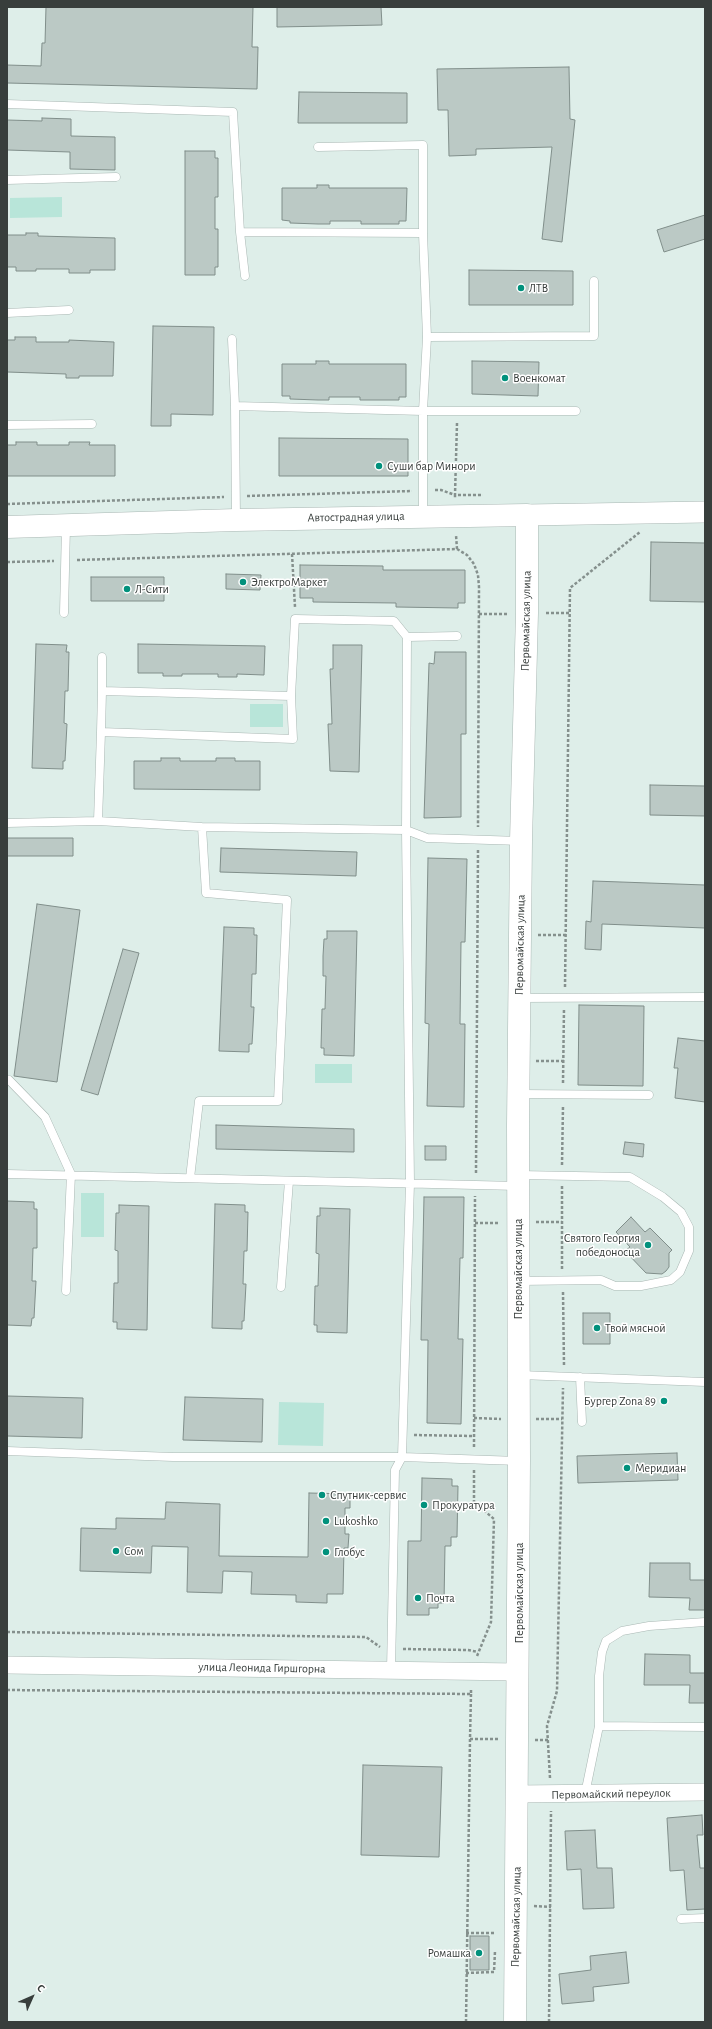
<!DOCTYPE html>
<html>
<head>
<meta charset="utf-8">
<style>
	body { margin:0 }
	#map { position:relative; width:712px; height:2029px; overflow:hidden; background:#deeee9; font-family:"Alegreya Sans",sans-serif }
	canvas { display:block }
	.frame { position:absolute; inset:0; border:8px solid #383e3c; pointer-events:none }
	.north { position:absolute; left:12px; top:1977px; width:40px; height:40px; -webkit-text-stroke:3px #fff; paint-order:stroke; rotate:45deg; font-size:11px; font-weight:700; line-height:16px; text-align:center; color:#383e3c }
	.north::after { content:''; display:block; margin:auto; width:14px; height:18px; background:#383e3c; clip-path:polygon(50% 0,100% 100%,50% 72%,0 100%) }
</style>
</head>
<body>
<div id="map">
<canvas width="712" height="2029"></canvas>
<div class="frame"></div>
<div class="north">С</div>
</div>
<script>
const context = document.querySelector('canvas').getContext('2d');
context.lineJoin = 'round';
function fillPath(path, color) {
  context.fillStyle = color;
  context.fill(path, 'evenodd');
}
function poly(rows) {
  const path = new Path2D();
  for (const r of rows) {
    path.moveTo(r[0], r[1]);
    for (let i = 2; i < r.length; i += 2) path.lineTo(r[i], r[i + 1]);
  }
  return path;
}
function strokePath(path, color, width, dash) {
  context.strokeStyle = color;
  context.lineWidth = width;
  context.lineCap = dash ? 'butt' : 'round';
  context.setLineDash(dash || []);
  context.stroke(path);
}
function drawText(font, color, halo, rows, align = 'center') {
  context.font = font + ' "Alegreya Sans",sans-serif';
  context.lineWidth = 3;
  context.setLineDash([]);
  context.textBaseline = 'middle';
  context.strokeStyle = halo;
  context.fillStyle = color;
  for (const [text, x, y, turn = 0] of rows) {
    context.save();
    context.translate(x, y);
    context.rotate((+turn || 0) * Math.PI / 180);
    context.textAlign = isNaN(turn) ? turn : align;
    if (halo) context.strokeText(text, 0, 0);
    context.fillText(text, 0, 0);
    context.restore();
  }
}
fillPath(poly([
	[62,197,62,217,10,218,10,198],
	[250,704,283,704,283,727,250,727],
	[315,1064,352,1064,352,1083,315,1083],
	[81,1193,104,1193,104,1237,81,1237],
	[279,1402,324,1403,323,1446,278,1445]
]), '#b8e5d9');
const building = poly([
	[46,7,253,7,252,47,258,47,257,89,7,83,7,65,41,66,42,43,45,43,46,7],
	[277,7,381,7,382,25,277,27,277,7],
	[569,67,570,119,575,120,562,242,542,239,552,147,476,149,476,155,449,156,448,110,438,110,437,69,569,67],
	[299,92,407,93,407,123,298,123,299,92],
	[42,118,71,119,71,136,115,137,115,170,70,169,70,152,7,150,7,120,42,121,42,118],
	[185,151,215,151,215,158,218,158,218,197,215,197,215,229,218,229,218,267,215,267,215,275,185,275,185,151],
	[317,185,329,185,329,188,407,188,406,221,399,221,399,224,361,224,361,221,330,221,330,224,318,224,290,223,290,221,282,220,282,188,317,188,317,185],
	[705,215,705,239,664,252,657,230,705,215],
	[26,233,38,233,38,236,115,238,115,270,90,270,90,273,69,273,69,269,36,269,36,271,16,271,16,267,7,267,7,235,26,235,26,233],
	[469,270,573,271,573,305,469,305,469,270],
	[153,326,214,327,213,415,171,414,171,426,151,426,153,326],
	[15,337,36,337,36,342,69,342,69,340,114,342,113,376,79,376,79,378,66,378,66,374,7,372,7,340,15,340,15,337],
	[316,361,329,361,329,364,406,364,406,397,399,397,399,400,360,400,360,397,329,397,329,400,318,400,290,399,290,396,282,396,282,364,316,364,316,361],
	[472,361,539,362,538,396,472,394,472,361],
	[279,438,408,439,408,476,279,476,279,438],
	[16,442,37,442,37,445,69,445,69,442,90,442,89,445,115,445,115,476,7,476,7,445,16,445,16,442],
	[651,542,705,543,705,602,650,601,651,542],
	[300,565,383,566,383,570,465,570,465,603,458,603,458,608,396,607,396,603,313,602,313,598,300,598,300,565],
	[226,574,261,575,260,590,226,589,226,574],
	[91,577,164,577,164,601,91,601,91,577],
	[36,644,67,645,66,652,69,652,68,691,65,691,64,723,67,724,65,761,63,761,63,769,32,768,36,644],
	[138,644,265,646,264,675,237,674,237,677,218,677,218,674,182,674,182,676,163,676,163,673,138,673,138,644],
	[333,645,362,645,359,772,330,771,328,724,332,724,330,669,333,669,333,645],
	[435,652,466,652,466,734,461,734,461,817,424,818,429,663,434,664,435,652],
	[161,758,180,758,180,761,216,761,216,758,235,758,235,761,260,761,260,790,134,789,134,761,161,761,161,758],
	[650,785,705,786,705,816,650,815,650,785],
	[7,838,73,838,73,856,7,856,7,838],
	[221,848,357,852,356,876,220,872,221,848],
	[428,858,467,859,465,942,461,942,460,1024,465,1024,464,1107,427,1106,429,1024,425,1023,428,858],
	[593,881,705,885,705,928,602,924,601,950,585,949,586,921,591,922,593,881],
	[37,904,80,910,57,1082,14,1076,37,904],
	[224,927,254,928,254,935,257,935,256,974,252,974,251,1007,254,1007,253,1027,252,1044,249,1044,249,1052,219,1051,224,927],
	[327,931,357,931,354,1056,324,1055,324,1048,321,1048,322,1009,325,1009,326,976,323,976,323,956,324,939,327,939,327,931],
	[123,949,139,953,98,1095,81,1090,123,949],
	[579,1005,644,1006,643,1086,578,1085,579,1005],
	[678,1038,705,1041,705,1102,675,1098,678,1068,674,1068,678,1038],
	[216,1125,354,1129,354,1152,216,1149,216,1125],
	[625,1142,644,1144,643,1157,623,1154,625,1142],
	[425,1146,446,1146,446,1160,425,1160,425,1146],
	[424,1197,464,1197,463,1258,460,1258,458,1339,463,1339,461,1424,427,1423,428,1340,421,1340,424,1197],
	[7,1201,34,1202,34,1209,37,1209,37,1248,33,1248,32,1281,36,1281,34,1318,32,1318,31,1326,7,1325,7,1201],
	[215,1204,245,1205,245,1212,248,1212,247,1251,244,1251,243,1284,246,1284,244,1321,242,1321,242,1329,212,1328,215,1204],
	[119,1205,149,1206,147,1330,117,1329,117,1322,113,1322,114,1283,118,1283,118,1251,115,1250,116,1213,119,1213,119,1205],
	[320,1208,350,1209,347,1333,317,1332,317,1325,314,1325,315,1286,318,1286,319,1254,316,1253,317,1216,320,1216,320,1208],
	[631,1217,645,1232,650,1228,672,1250,669,1253,669,1267,666,1271,662,1274,646,1273,625,1251,630,1247,616,1232,631,1217],
	[583,1313,610,1313,610,1344,583,1344,583,1313],
	[7,1396,83,1398,82,1438,7,1436,7,1396],
	[185,1397,263,1399,262,1442,183,1440,185,1397],
	[677,1453,678,1480,578,1483,577,1456,677,1453],
	[422,1478,452,1479,452,1486,458,1486,457,1537,451,1537,451,1546,445,1546,444,1603,438,1603,438,1608,429,1608,429,1615,407,1615,408,1541,421,1541,422,1478],
	[309,1493,350,1494,350,1508,345,1508,345,1534,349,1534,348,1548,344,1548,343,1594,327,1594,327,1603,296,1602,296,1595,251,1594,252,1572,223,1571,222,1593,187,1592,188,1547,152,1546,151,1573,80,1571,81,1528,116,1529,116,1518,165,1519,166,1502,220,1504,219,1556,308,1557,309,1493],
	[650,1563,690,1563,690,1580,705,1580,705,1610,689,1610,690,1598,649,1597,650,1563],
	[645,1654,690,1655,690,1673,705,1673,705,1703,689,1703,690,1685,644,1685,645,1654],
	[363,1765,442,1767,439,1857,361,1855,363,1765],
	[702,1815,703,1835,697,1835,700,1868,705,1868,705,1909,687,1910,684,1870,670,1871,667,1818,702,1815],
	[595,1830,597,1868,612,1868,614,1908,583,1909,581,1869,567,1870,565,1831,595,1830],
	[470,1936,489,1936,489,1970,470,1970,470,1936],
	[626,1952,629,1983,593,1987,594,2001,562,2004,559,1974,591,1970,590,1956,626,1952]
]);
fillPath(building, '#bbc9c5');
strokePath(building, '#808e8a', 1);
const service = poly([
	[7,104,233,112,240,232,245,276],
	[318,147,423,145,423,233,427,337,423,411,423,516],
	[7,180,116,177],
	[240,232,423,233],
	[7,313,69,310],
	[427,337,594,336,594,281],
	[232,339,235,406,236,520],
	[235,406,423,411,576,411],
	[7,425,92,424],
	[64,613,66,526],
	[102,691,102,657],
	[101,732,102,691,291,696],
	[98,821,101,732,293,739,291,696,295,619,394,621,407,637],
	[7,823,98,821,202,827,406,830,427,838,521,841],
	[521,998,705,997],
	[9,1080,45,1117,71,1174,66,1291],
	[520,1094,649,1095],
	[7,1174,518,1186],
	[190,1178,199,1101,278,1101,287,900,206,893,202,827],
	[518,1281,601,1280,615,1286,641,1286,671,1280,680,1272,689,1251,689,1227,681,1212,663,1197,630,1177,519,1175],
	[281,1287,289,1181],
	[520,1375,705,1382],
	[580,1377,582,1422],
	[7,1451,173,1457,402,1457,519,1461],
	[391,1670,395,1470,402,1457,410,1183,406,830,407,637,457,636],
	[599,1726,705,1727],
	[585,1794,599,1726,599,1676,602,1652,606,1641,622,1631,649,1626,705,1622],
	[681,1919,705,1918]
]);
const minor = poly([
	[7,1665,518,1672],
	[517,1794,705,1792]
]);
const tertiary = poly([
	[527,515,705,512]
]);
const secondary = poly([
	[7,527,236,520,527,515,527,613,521,841,518,1125,519,1461,515,2022]
]);
strokePath(service, '#a9b7b3', 9);
strokePath(minor, '#a9b7b3', 18);
strokePath(tertiary, '#a9b7b3', 22);
strokePath(secondary, '#a9b7b3', 23);
strokePath(poly([
	[457,423,455,495,483,495],
	[435,490,441,490,455,495,455,498],
	[247,496,412,491],
	[7,504,224,497],
	[457,549,467,555,474,564,478,575,479,587,478,827],
	[292,554,295,607],
	[77,560,457,549,456,535],
	[7,562,54,561],
	[546,613,570,613],
	[479,614,509,614],
	[538,935,566,935],
	[565,987,570,588,640,532],
	[536,1061,564,1061],
	[563,1083,564,1008],
	[562,1165,563,1106],
	[476,1173,478,850],
	[562,1186,562,1269],
	[536,1222,562,1222],
	[475,1223,499,1223],
	[563,1292,564,1365],
	[474,1418,501,1419],
	[536,1419,562,1419],
	[414,1435,474,1436],
	[474,1447,475,1196],
	[474,1470,474,1502,494,1519,491,1622,477,1656],
	[7,1632,366,1637,380,1647],
	[403,1649,468,1650,478,1652],
	[7,1690,471,1694,471,1688],
	[471,1694,470,1739,498,1739],
	[535,1740,548,1740],
	[550,1778,547,1726,557,1691,563,1388],
	[534,1906,551,1907],
	[466,1933,495,1933],
	[466,1973,494,1972,495,1951],
	[466,2022,470,1739],
	[549,2022,551,1811]
]), '#85908d', 2.5, [3, 2]);
strokePath(service, '#fff', 8);
strokePath(minor, '#fff', 17);
strokePath(tertiary, '#fff', 21);
strokePath(secondary, '#fff', 22);
for (const [x, y, r, color] of [
	[521,288,4,"#01917c"],
	[505,378,4,"#01917c"],
	[379,466,4,"#01917c"],
	[243,582,4,"#01917c"],
	[127,589,4,"#01917c"],
	[648,1245,4,"#01917c"],
	[597,1328,4,"#01917c"],
	[664,1401,4,"#01917c"],
	[627,1468,4,"#01917c"],
	[322,1495,4,"#01917c"],
	[424,1505,4,"#01917c"],
	[326,1521,4,"#01917c"],
	[116,1551,4,"#01917c"],
	[326,1552,4,"#01917c"],
	[418,1598,4,"#01917c"],
	[479,1953,4,"#01917c"]
]) {
  const dot = new Path2D();
  dot.arc(x, y, r, 0, 2 * Math.PI);
  context.fillStyle = color;
  context.fill(dot);
  strokePath(dot, '#fff', 1.5);
}
drawText('12px', '#383e3c', '#fff', [
	["ЛТВ",529,288],
	["Военкомат",513,378],
	["Суши бар Минори",387,466],
	["ЭлектроМаркет",251,582],
	["Л-Сити",135,589],
	["Святого Георгия",640,1238,"right"],
	["победоносца",640,1252,"right"],
	["Твой мясной",605,1328],
	["Бургер Zona 89",656,1401,"right"],
	["Меридиан",635,1468],
	["Спутник-сервис",330,1495],
	["Прокуратура",432,1505],
	["Lukoshko",334,1521],
	["Сом",124,1551],
	["Глобус",334,1552],
	["Почта",426,1598],
	["Ромашка",471,1953,"right"]
], 'left');
drawText('12px', '#383e3c', '#fff', [
	["Автострадная улица",356,517,-1],
	["Первомайская улица",526,621,-89],
	["Первомайская улица",520,945,-89],
	["Первомайская улица",518,1269,-90],
	["Первомайская улица",519,1593,-90],
	["улица Леонида Гиршгорна",262,1668,1],
	["Первомайский переулок",611,1794,-1],
	["Первомайская улица",516,1917,-89]
]);
</script>
</body>
</html>
